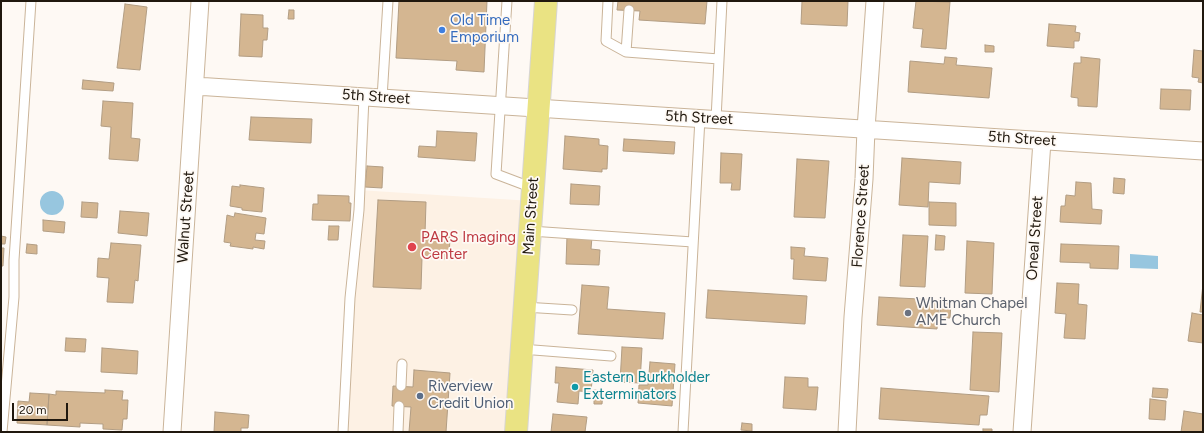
<!DOCTYPE html>
<html>
<head>
<meta charset="utf-8">
<style>
	body { margin:0 }
	#map { position:relative; width:1204px; height:433px; overflow:hidden; background:#fef9f4; font-family:Figtree,sans-serif }
	canvas { display:block }
	.frame { position:absolute; inset:0; border:2px solid #20180e; pointer-events:none }
	.scale { position:absolute; left:12px; top:403px; width:56px; height:18px; box-sizing:border-box; border:2px solid #20180e; border-top:0; padding-left:5px; font-size:12px; line-height:14px; white-space:nowrap; color:#20180e; -webkit-text-stroke:3px #fef9f4; paint-order:stroke }
</style>
</head>
<body>
<div id="map">
<canvas width="1204" height="433"></canvas>
<div class="frame"></div>
<div class="scale">20 m</div>
</div>
<script>
const context = document.querySelector('canvas').getContext('2d');
context.lineJoin = 'round';
function fillPath(path, color) {
  context.fillStyle = color;
  context.fill(path, 'evenodd');
}
function poly(rows) {
  const path = new Path2D();
  for (const r of rows) {
    if (r.length === 3) {
      path.moveTo(r[0] + r[2], r[1]);
      path.arc(r[0], r[1], r[2], 0, 2 * Math.PI);
      continue;
    }
    path.moveTo(r[0], r[1]);
    for (let i = 2; i < r.length; i += 2) path.lineTo(r[i], r[i + 1]);
  }
  return path;
}
function strokePath(path, color, width, dash) {
  context.strokeStyle = color;
  context.lineWidth = width;
  context.lineCap = dash ? 'butt' : 'round';
  context.setLineDash(dash || []);
  context.stroke(path);
}
function drawText(font, color, halo, rows, align = 'center') {
  context.font = font + ' Figtree,sans-serif';
  context.lineWidth = 3.5;
  context.setLineDash([]);
  context.textBaseline = 'middle';
  context.strokeStyle = halo;
  context.fillStyle = color;
  for (const [text, x, y, turn = 0] of rows) {
    context.save();
    context.translate(x, y);
    context.rotate((+turn || 0) * Math.PI / 180);
    context.textAlign = isNaN(turn) ? turn : align;
    if (halo) context.strokeText(text, 0, 0);
    context.fillText(text, 0, 0);
    context.restore();
  }
}
fillPath(poly([
	[358,190,532,201,516,432,342,432]
]), '#fdf1e4');
fillPath(poly([
	[52,203,12],
	[1130,254,1158,256,1158,269,1130,268]
]), '#97c6df');
const building = poly([
	[399,1,487,1,484,72,456,70,457,61,396,58,399,1],
	[618,1,707,1,705,24,639,20,640,11,617,10,618,1],
	[802,1,848,1,847,26,801,24,802,1],
	[916,1,950,2,946,49,921,47,923,29,913,28,916,1],
	[125,4,147,7,140,70,117,68,125,4],
	[289,10,294,10,294,19,288,19,289,10],
	[241,14,263,15,263,28,268,28,267,40,263,40,262,57,239,56,241,14],
	[1049,24,1076,26,1075,32,1080,33,1079,41,1074,41,1074,48,1047,46,1049,24],
	[985,45,994,46,994,52,985,52,985,45],
	[1194,50,1203,51,1203,83,1198,82,1199,78,1192,77,1194,50],
	[945,57,957,58,956,65,992,68,989,98,908,92,910,61,944,64,945,57],
	[1081,57,1100,59,1097,107,1078,106,1078,98,1071,97,1074,63,1081,63,1081,57],
	[83,80,114,83,113,91,82,89,83,80],
	[1161,89,1191,90,1190,110,1160,109,1161,89],
	[103,101,133,103,131,138,140,139,138,161,109,159,111,127,101,126,103,101],
	[251,117,312,119,311,143,249,140,251,117],
	[437,131,477,133,475,161,418,157,419,146,436,147,437,131],
	[565,136,599,139,599,145,608,146,607,169,602,169,602,172,563,169,565,136],
	[624,139,675,142,674,154,623,151,624,139],
	[721,153,742,154,740,190,731,190,732,183,720,183,721,153],
	[902,158,961,162,960,184,929,182,928,207,899,205,902,158],
	[797,159,829,161,825,218,794,217,797,159],
	[367,166,383,167,382,188,365,187,367,166],
	[1114,178,1125,179,1124,194,1113,193,1114,178],
	[1076,182,1091,183,1092,209,1102,210,1101,224,1060,222,1061,206,1065,206,1066,195,1075,196,1076,182],
	[571,184,600,186,599,205,570,204,571,184],
	[240,185,264,188,262,212,242,210,242,208,230,206,232,186,240,187,240,185],
	[318,195,349,196,349,203,351,203,350,221,312,220,313,204,318,204,318,195],
	[378,200,426,202,425,234,450,236,449,259,422,258,421,289,373,287,378,200],
	[82,202,98,203,97,218,81,217,82,202],
	[929,202,956,203,956,226,929,225,929,202],
	[120,211,149,213,147,236,118,233,120,211],
	[235,213,266,218,264,234,256,233,255,240,265,241,264,249,253,247,253,249,230,246,231,243,224,242,227,215,234,217,235,213],
	[43,220,65,222,64,233,43,231,43,220],
	[329,226,339,226,338,240,328,240,329,226],
	[903,235,928,236,925,287,900,286,903,235],
	[936,235,945,236,944,250,935,250,936,235],
	[1,236,6,237,5,244,1,244,1,236],
	[567,236,592,237,591,249,600,250,599,265,566,264,567,236],
	[967,241,994,243,992,294,965,293,967,241],
	[111,243,141,245,138,281,135,280,133,303,107,302,109,278,97,277,98,258,109,259,111,243],
	[27,244,37,245,37,254,26,253,27,244],
	[1061,244,1119,246,1118,269,1090,268,1090,263,1060,262,1061,244],
	[791,247,805,248,804,256,828,258,826,281,793,279,794,259,791,259,791,247],
	[1,248,4,248,3,266,1,266,1,248],
	[1057,283,1079,284,1078,304,1087,305,1085,339,1064,338,1066,314,1055,313,1057,283],
	[1203,284,1203,312,1200,312,1203,284],
	[582,285,609,287,607,309,665,313,663,339,578,334,582,285],
	[708,290,807,296,805,324,706,318,708,290],
	[879,297,939,300,937,329,877,325,879,297],
	[940,303,951,303,950,318,940,318,940,303],
	[1192,313,1203,315,1203,343,1188,341,1192,313],
	[973,332,1002,333,999,392,970,390,973,332],
	[66,338,86,339,85,352,65,351,66,338],
	[622,347,642,348,640,383,620,382,622,347],
	[102,348,138,351,137,374,101,372,102,348],
	[650,362,675,364,672,406,638,403,639,385,648,385,650,362],
	[556,367,593,370,591,392,579,391,578,404,557,402,559,383,555,383,556,367],
	[414,370,450,373,446,432,409,432,411,407,392,406,393,386,413,387,414,370],
	[785,377,808,378,808,387,818,387,816,410,783,408,785,377],
	[881,388,989,396,987,415,980,415,979,425,879,419,881,388],
	[1153,388,1168,389,1167,398,1152,397,1153,388],
	[105,390,123,391,122,400,128,400,127,419,123,419,122,430,103,429,103,424,80,423,80,427,47,425,49,394,56,395,56,391,105,393,105,390],
	[594,390,603,391,602,404,594,404,594,390],
	[30,393,49,394,47,425,17,423,18,401,29,402,30,393],
	[1150,399,1166,401,1165,420,1149,419,1150,399],
	[1184,411,1203,414,1203,432,1181,432,1184,411],
	[215,412,249,415,248,428,241,428,241,432,214,432,215,412],
	[553,414,587,417,585,432,551,432,553,414],
	[742,423,752,424,752,431,741,430,742,423],
	[983,429,992,429,992,432,983,432,983,429]
]);
fillPath(building, '#d4b691');
strokePath(building, '#b29d83', 1);
const service = poly([
	[507,1,496,174,533,188],
	[608,1,606,41,626,52,719,59],
	[626,52,629,10],
	[382,98,388,1],
	[716,119,722,1],
	[530,231,693,242],
	[524,307,572,310],
	[521,349,611,356],
	[401,386,402,364],
	[2,432,14,297,14,260,31,1],
	[343,432,350,298,359,210,364,97],
	[398,432,399,406],
	[683,432,700,118]
]);
const minor = poly([
	[195,86,1203,151],
	[172,432,200,1],
	[847,432,853,317,864,179,866,129,875,1],
	[1022,432,1042,141]
]);
const primary = poly([
	[516,432,546,1]
]);
strokePath(service, '#cab499', 11);
strokePath(minor, '#cab499', 19);
strokePath(primary, '#d7d5d4', 24);
strokePath(service, '#fff', 9);
strokePath(minor, '#fff', 17);
strokePath(primary, '#eae383', 22);
for (const [x, y, r, color] of [
	[442,30,4,"#3f7fe0"],
	[412,247,5,"#e0444e"],
	[908,313,4,"#6b7280"],
	[575,387,4,"#0f9aa8"],
	[420,396,4,"#5c6f8a"]
]) {
  const dot = new Path2D();
  dot.arc(x, y, r, 0, 2 * Math.PI);
  context.fillStyle = color;
  context.fill(dot);
  strokePath(dot, '#fef9f4', 1.5);
}
drawText('15px', '#366cbe', '#fef9f4', [
	["Old Time",450,21],
	["Emporium",450,38]
], 'left');
drawText('15px', '#20180e', '#fef9f4', [
	["5th Street",376,97,4],
	["5th Street",699,118,3],
	["5th Street",1022,139,4],
	["Main Street",531,216,-86],
	["Florence Street",861,216,-86],
	["Walnut Street",186,217,-86],
	["Oneal Street",1035,238,-86]
]);
drawText('15px', '#be3a42', '#fef9f4', [
	["PARS Imaging",421,238],
	["Center",421,255]
], 'left');
drawText('15px', '#5b616d', '#fef9f4', [
	["Whitman Chapel",916,304],
	["AME Church",916,321]
], 'left');
drawText('15px', '#0d838f', '#fef9f4', [
	["Eastern Burkholder",583,378],
	["Exterminators",583,395]
], 'left');
drawText('15px', '#4e5e75', '#fef9f4', [
	["Riverview",428,387],
	["Credit Union",428,404]
], 'left');
</script>
</body>
</html>
